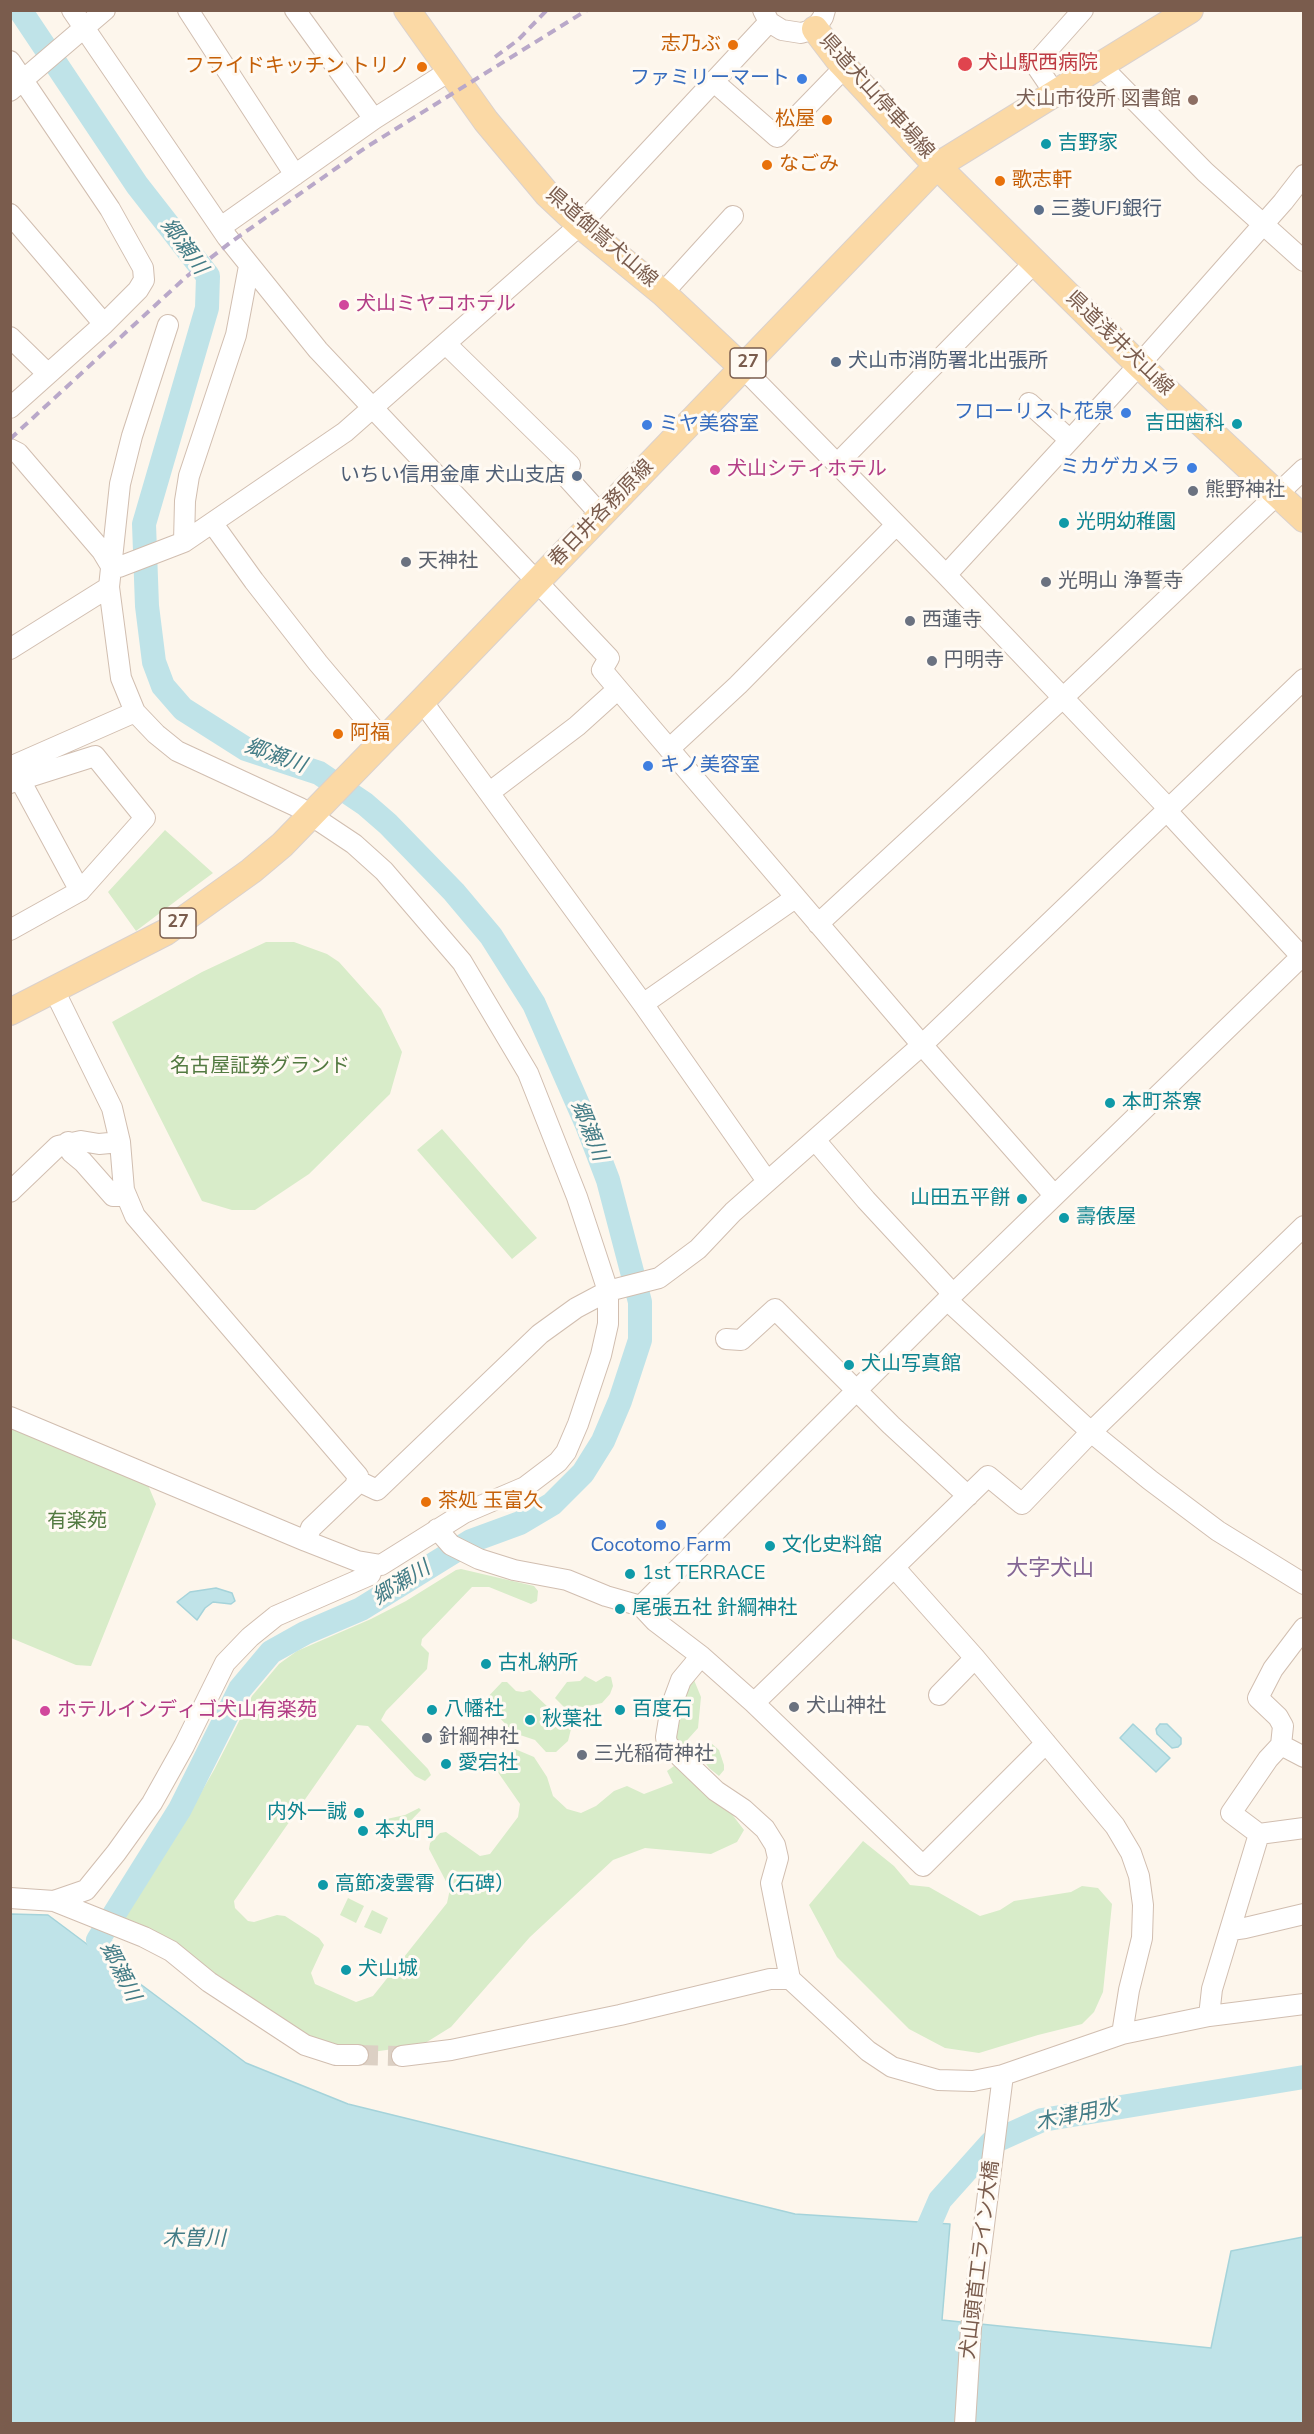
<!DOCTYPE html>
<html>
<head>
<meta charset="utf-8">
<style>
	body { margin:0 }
	#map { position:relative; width:1314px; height:2434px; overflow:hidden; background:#fdf6ec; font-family:"Nunito Sans",sans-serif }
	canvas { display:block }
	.frame { position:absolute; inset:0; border:12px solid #7a5c4d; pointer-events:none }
</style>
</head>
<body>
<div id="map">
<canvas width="1314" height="2434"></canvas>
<div class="frame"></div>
</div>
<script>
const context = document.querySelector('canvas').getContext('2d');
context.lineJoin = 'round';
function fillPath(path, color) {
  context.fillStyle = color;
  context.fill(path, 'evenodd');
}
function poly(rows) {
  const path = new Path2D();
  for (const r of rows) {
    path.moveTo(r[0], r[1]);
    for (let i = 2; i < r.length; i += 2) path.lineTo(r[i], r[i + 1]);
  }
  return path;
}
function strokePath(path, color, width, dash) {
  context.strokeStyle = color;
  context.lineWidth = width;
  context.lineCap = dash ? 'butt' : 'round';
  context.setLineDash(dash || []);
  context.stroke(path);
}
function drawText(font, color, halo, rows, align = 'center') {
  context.font = font + ' "Nunito Sans","Noto Sans JP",sans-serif';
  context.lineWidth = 6;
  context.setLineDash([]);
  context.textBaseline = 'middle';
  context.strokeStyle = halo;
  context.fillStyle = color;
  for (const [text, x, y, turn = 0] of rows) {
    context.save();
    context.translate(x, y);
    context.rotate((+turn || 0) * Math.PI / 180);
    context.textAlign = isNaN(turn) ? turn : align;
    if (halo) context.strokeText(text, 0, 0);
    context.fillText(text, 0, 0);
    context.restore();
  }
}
fillPath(poly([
	[165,830,213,873,136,931,108,892],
	[266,942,294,942,327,954,339,962,381,1009,402,1052,390,1094,309,1174,255,1210,232,1210,202,1201,112,1022,202,972],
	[442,1129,537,1238,512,1259,417,1150],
	[10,1421,145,1478,156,1504,91,1666,76,1665,11,1638],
	[461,1569,534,1586,538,1591,537,1601,531,1604,489,1587,472,1587,422,1639,421,1645,429,1653,427,1669,386,1711,381,1720,428,1769,431,1775,425,1781,415,1776,368,1726,357,1725,234,1901,235,1908,248,1921,254,1922,277,1915,285,1916,319,1938,324,1945,311,1973,315,1984,356,2002,373,1996,447,1903,450,1889,429,1849,430,1843,440,1833,446,1832,480,1856,490,1854,518,1817,520,1804,495,1768,497,1764,515,1749,534,1757,547,1777,553,1796,567,1809,581,1813,596,1806,614,1791,627,1786,644,1794,673,1783,667,1771,674,1766,678,1767,708,1795,731,1813,744,1830,737,1842,711,1854,645,1848,613,1860,530,1937,451,2027,422,2045,365,2053,335,2050,297,2032,222,1981,195,1958,167,1938,128,1921,122,1914,153,1872,177,1834,214,1770,252,1696,279,1664,297,1651,371,1619,406,1601,456,1570],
	[585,1676,596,1682,606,1676,611,1677,613,1686,610,1694,602,1703,583,1707,574,1713,569,1712,555,1698,567,1682,580,1681],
	[694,1680,701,1697,698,1728,681,1747,674,1742,678,1711,691,1681],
	[502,1682,507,1682,516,1691,523,1692,530,1690,571,1729,568,1741,556,1752,546,1752,535,1740,514,1733,497,1715,489,1713,483,1706,484,1701],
	[706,1743,711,1743,719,1750,724,1765,724,1770,719,1776,709,1768,704,1761,701,1749],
	[419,1808,421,1810,397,1835,379,1826,382,1820,405,1815],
	[863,1841,894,1866,910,1885,929,1887,980,1916,1000,1910,1014,1901,1071,1892,1082,1886,1098,1888,1112,1904,1103,1992,1094,2012,1082,2024,1038,2035,979,2053,945,2048,909,2029,837,1957,809,1905],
	[348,1898,364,1906,356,1923,340,1915],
	[372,1910,388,1918,381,1934,364,1927]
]), '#d8ecc9');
const water = poly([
	[216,1588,232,1593,235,1601,231,1604,213,1602,205,1608,197,1620,177,1602,190,1592,216,1588],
	[1133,1724,1170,1758,1156,1772,1120,1738,1133,1724],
	[1160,1724,1167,1724,1181,1738,1181,1744,1178,1747,1172,1748,1157,1734,1156,1729,1160,1724],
	[11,1914,48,1915,246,2063,348,2104,795,2214,950,2224,942,2320,1211,2348,1231,2251,1303,2237,1303,2423,11,2424,11,1914]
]);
fillPath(water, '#bfe3e8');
strokePath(water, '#a5d3da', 1.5);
strokePath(poly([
	[20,10,137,185,208,276,207,308,144,524,147,606,154,662,163,686,183,709,246,749,319,773,365,804,388,824,454,892,491,936,534,1004,587,1125,608,1180,640,1302,640,1340,620,1401,603,1441,583,1473,552,1504,520,1523,471,1541,361,1609,305,1633,271,1652,240,1689,180,1809,98,1940,129,1990],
	[917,2253,940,2200,991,2143,1042,2120,1304,2077]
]), '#bfe3e8', 24);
strokePath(poly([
	[358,2055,402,2056]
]), '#dcd0c4', 20, [20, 10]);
const minor = poly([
	[72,10,227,237,318,350,609,658,602,670,618,689,922,1045,1054,1195],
	[188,10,295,175],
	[295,10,374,119],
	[763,10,769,22,782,30,801,33,815,29,823,17,825,10],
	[10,61,110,209,143,268,144,280,138,290,104,324,10,408],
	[1101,66,1205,172,1304,261],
	[713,81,777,137,845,67],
	[10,91,105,10],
	[1054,92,1035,64,1083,10],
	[10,214,104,324],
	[221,227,374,119,451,70],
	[663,293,733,216],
	[10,337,48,374],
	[446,344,570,465,563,473,601,515],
	[743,368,946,575,1168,808],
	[1029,403,1070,440],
	[10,449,18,453,102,551,111,566,119,567,184,542,345,432,580,225,769,22],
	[837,464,1034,263],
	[213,524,254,581,318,663,384,741],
	[184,542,185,501,189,476,236,335,249,266],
	[946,575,1139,365,1283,202,1304,175],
	[10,649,109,587],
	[422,701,643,1004,767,1181],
	[669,749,738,685,896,525],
	[10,767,135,712],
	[20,780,80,891],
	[10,783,95,756,145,818,80,891,10,930],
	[490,792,577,726,618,689],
	[1166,810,1301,956],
	[818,924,1067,694,1304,469],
	[54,990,112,1108,120,1142,124,1190,135,1216,358,1476,355,1486,311,1528,306,1541],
	[643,1004,795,898],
	[815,1140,866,1200,953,1294],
	[68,1142,71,1152,83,1162,113,1196,126,1196],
	[10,1192,58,1146,81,1141,99,1144,120,1142],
	[947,1300,1091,1432,1150,1480,1218,1531,1304,1584],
	[726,1339,741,1340,775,1309,891,1425,968,1496],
	[10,1417,306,1541,357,1561,381,1565,464,1513,525,1487,558,1462,566,1452,578,1424,601,1355,608,1324,608,1291,577,1197,528,1073,462,962,384,871,354,844,300,808,177,751,156,734,135,712,121,678,109,587,120,484,132,436,168,325],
	[358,1481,377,1490,540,1334,576,1308,608,1291,659,1278,698,1249,733,1212,922,1045,1304,679],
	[437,1529,451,1545,479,1559,514,1570,567,1580,606,1596,641,1606,655,1621,701,1656,754,1703,923,1866,1046,1743],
	[894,1567,975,1658,1115,1826,1131,1853,1139,1876,1143,1905,1142,1938,1129,1990,1122,2034],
	[641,1606,947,1300,1304,954],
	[701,1656,681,1680,671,1707,666,1737,667,1744,716,1791,743,1809,765,1829,775,1845,778,1858,771,1883,790,1979,868,2051,892,2067,938,2080,973,2081,1003,2075,1122,2034,1209,2016,1304,2004],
	[939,1695,975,1658],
	[754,1703,988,1476,1022,1504,1091,1432,1304,1226],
	[1281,1745,1304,1757],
	[1259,1834,1231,1813,1268,1759,1281,1745,1283,1726,1278,1717,1258,1698,1273,1669,1304,1628],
	[10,1898,54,1901,144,1937,171,1951,209,1982,305,2045,336,2055,358,2055],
	[54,1901,86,1890,116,1853,152,1803,184,1746,225,1663,250,1637,276,1616,370,1575,374,1565],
	[1231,1930,1245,1928,1304,1914],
	[1209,2016,1212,1989,1259,1834,1304,1828],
	[402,2056,451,2050,620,2015,770,1979,790,1979],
	[965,2424,971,2328,1003,2075]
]);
const major = poly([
	[407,10,486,121,547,194,580,225,664,294,743,368],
	[815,29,841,63,937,166,1139,365,1304,519],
	[10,1012,166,932,251,871,282,845,422,701,937,166,1190,10]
]);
strokePath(minor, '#d1beb0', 22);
strokePath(major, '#dad1cd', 28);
strokePath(minor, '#fff', 20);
strokePath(major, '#fbd9a5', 26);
strokePath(poly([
	[495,57,518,40,547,10],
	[10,439,186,277,231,242,365,148,587,10]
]), '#b9a8c9', 4, [9, 6]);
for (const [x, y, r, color] of [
	[733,45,6,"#e8710a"],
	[965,64,8,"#e0444e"],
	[422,67,6,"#e8710a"],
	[802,79,6,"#3f7fe0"],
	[1193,100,6,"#8d6e63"],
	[827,120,6,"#e8710a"],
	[1046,144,6,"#0f9aa8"],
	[767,165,6,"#e8710a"],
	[1000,181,6,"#e8710a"],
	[1039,210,6,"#5c6f8a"],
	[344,305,6,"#d1479c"],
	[836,362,6,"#5c6f8a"],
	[1126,413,6,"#3f7fe0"],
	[1237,424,6,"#0f9aa8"],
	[647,425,6,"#3f7fe0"],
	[1192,468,6,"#3f7fe0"],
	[715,470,6,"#d1479c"],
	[577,476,6,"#5c6f8a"],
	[1193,491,6,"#6b7280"],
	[1064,523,6,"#0f9aa8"],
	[406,562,6,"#6b7280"],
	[1046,582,6,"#6b7280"],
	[910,621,6,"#6b7280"],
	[932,661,6,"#6b7280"],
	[338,734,6,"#e8710a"],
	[648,766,6,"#3f7fe0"],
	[1110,1103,6,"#0f9aa8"],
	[1022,1199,6,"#0f9aa8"],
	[1064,1218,6,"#0f9aa8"],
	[849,1365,6,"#0f9aa8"],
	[426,1502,6,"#e8710a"],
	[661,1525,6,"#3f7fe0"],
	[770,1546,6,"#0f9aa8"],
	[630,1574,6,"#0f9aa8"],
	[620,1609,6,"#0f9aa8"],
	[486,1664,6,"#0f9aa8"],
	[794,1707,6,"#6b7280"],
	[432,1710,6,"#0f9aa8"],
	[620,1710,6,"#0f9aa8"],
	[45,1711,6,"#d1479c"],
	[530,1720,6,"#0f9aa8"],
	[427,1738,6,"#6b7280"],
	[582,1755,6,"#6b7280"],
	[446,1764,6,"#0f9aa8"],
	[359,1813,6,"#0f9aa8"],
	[363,1831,6,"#0f9aa8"],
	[323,1885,6,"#0f9aa8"],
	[346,1970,6,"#0f9aa8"]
]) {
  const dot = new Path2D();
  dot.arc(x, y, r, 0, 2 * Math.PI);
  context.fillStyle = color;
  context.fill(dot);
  strokePath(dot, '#fffaf3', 2);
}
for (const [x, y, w] of [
	[748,363,36],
	[178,923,36]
]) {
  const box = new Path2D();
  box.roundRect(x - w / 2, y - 15, w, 30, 4.5);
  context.fillStyle = '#fffaf3';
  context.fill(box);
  strokePath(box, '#7a5c4d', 1.5);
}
drawText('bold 18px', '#7a5c4d', null, [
	["27",748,363],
	["27",178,923]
]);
drawText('20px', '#c56008', '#fffaf3', [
	["志乃ぶ",721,45,"right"],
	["フライドキッチン トリノ",410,67,"right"],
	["松屋",815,120,"right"],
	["なごみ",779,165],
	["歌志軒",1012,181],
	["阿福",350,734],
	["茶処 玉富久",438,1502]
], 'left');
drawText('20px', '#be3a42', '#fffaf3', [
	["犬山駅西病院",978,64]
], 'left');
drawText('20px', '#366cbe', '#fffaf3', [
	["ファミリーマート",790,79],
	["フローリスト花泉",1114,413],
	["ミヤ美容室",659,425,"left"],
	["ミカゲカメラ",1180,468],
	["キノ美容室",660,766,"left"],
	["Cocotomo Farm",661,1546,"center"]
], 'right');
drawText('20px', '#7a5c4d', '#fffaf3', [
	["県道犬山停車場線",876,97,48],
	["県道御嵩犬山線",601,238,41],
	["県道浅井犬山線",1119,344,44],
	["春日井各務原線",602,514,-46],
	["犬山頭首工ライン大橋",981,2260,-83]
]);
drawText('20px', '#785e54', '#fffaf3', [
	["犬山市役所 図書館",1181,100]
], 'right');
drawText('20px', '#0d838f', '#fffaf3', [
	["吉野家",1058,144],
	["吉田歯科",1225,424,"right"],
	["光明幼稚園",1076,523],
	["本町茶寮",1122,1103],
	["山田五平餅",1010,1199,"right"],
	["壽俵屋",1076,1218],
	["犬山写真館",861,1365],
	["文化史料館",782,1546],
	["1st TERRACE",642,1574],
	["尾張五社 針綱神社",632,1609],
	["古札納所",498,1664],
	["八幡社",444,1710],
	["百度石",632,1710],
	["秋葉社",542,1720],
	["愛宕社",458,1764],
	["内外一誠",347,1813,"right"],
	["本丸門",375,1831],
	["高節凌雲霄（石碑）",335,1885],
	["犬山城",358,1970]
], 'left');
drawText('20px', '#4e5e75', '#fffaf3', [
	["三菱UFJ銀行",1051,210],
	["犬山市消防署北出張所",848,362],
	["いちい信用金庫 犬山支店",565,476,"right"]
], 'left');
drawText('20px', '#b23c85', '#fffaf3', [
	["犬山ミヤコホテル",356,305],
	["犬山シティホテル",727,470],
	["ホテルインディゴ犬山有楽苑",57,1711]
], 'left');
drawText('20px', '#5b616d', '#fffaf3', [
	["熊野神社",1205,491],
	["天神社",418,562],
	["光明山 浄誓寺",1058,582],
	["西蓮寺",922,621],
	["円明寺",944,661],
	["犬山神社",806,1707],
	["針綱神社",439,1738],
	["三光稲荷神社",594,1755]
], 'left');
drawText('20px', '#537a41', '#fffaf3', [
	["名古屋証券グランド",260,1067],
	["有楽苑",77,1522]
]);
drawText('italic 21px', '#437c86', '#fffaf3', [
	["郷瀬川",183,247,54],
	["郷瀬川",275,757,20],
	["郷瀬川",588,1131,68],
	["郷瀬川",402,1584,-32],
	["郷瀬川",119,1972,63],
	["木津用水",1077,2116,-12],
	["木曽川",194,2240]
]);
drawText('22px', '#846695', '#fffaf3', [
	["大字犬山",1050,1570]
]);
</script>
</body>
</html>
